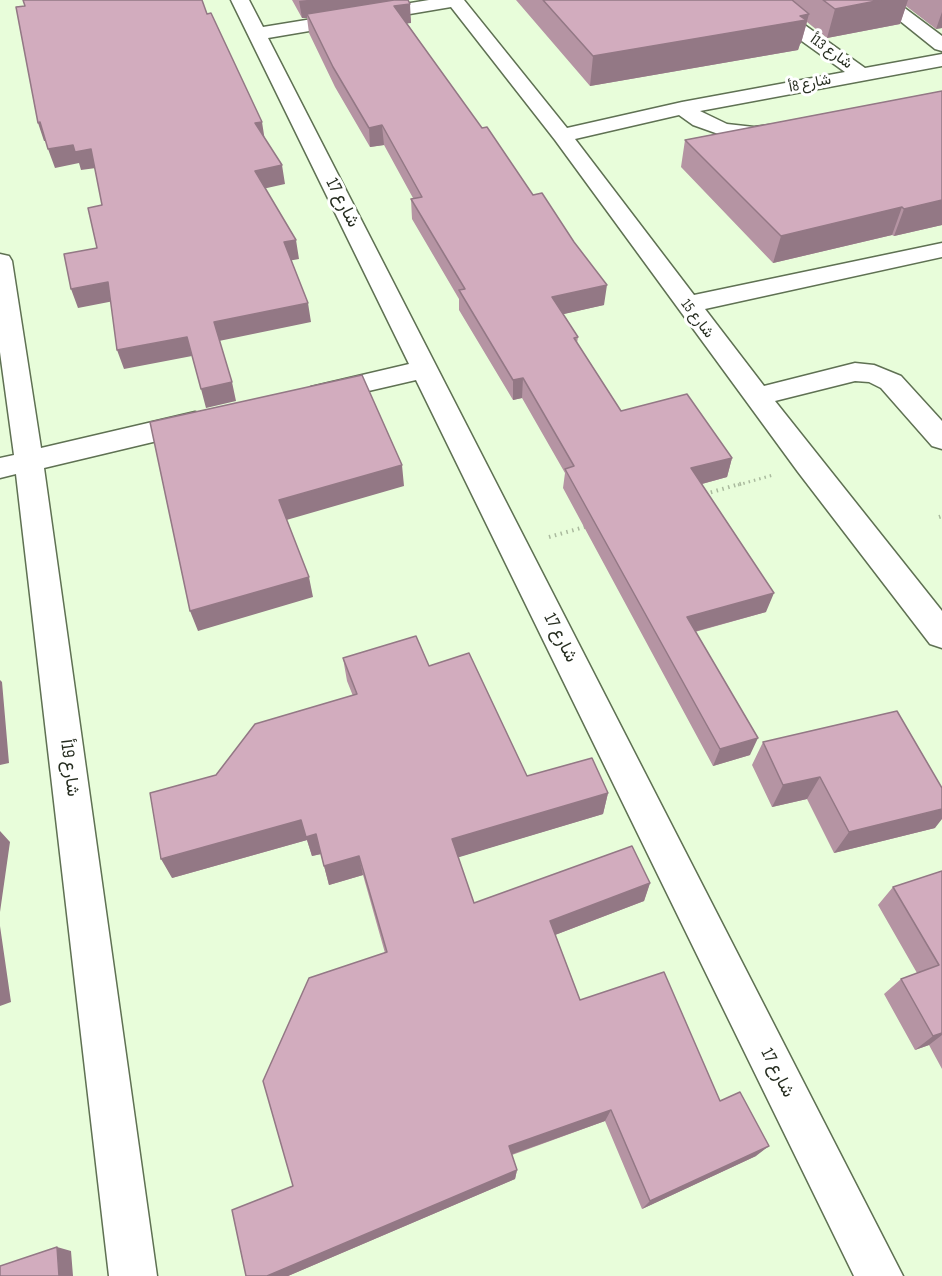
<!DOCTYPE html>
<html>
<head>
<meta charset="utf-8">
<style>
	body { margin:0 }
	canvas { display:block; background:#e8fdda }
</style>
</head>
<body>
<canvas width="942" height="1276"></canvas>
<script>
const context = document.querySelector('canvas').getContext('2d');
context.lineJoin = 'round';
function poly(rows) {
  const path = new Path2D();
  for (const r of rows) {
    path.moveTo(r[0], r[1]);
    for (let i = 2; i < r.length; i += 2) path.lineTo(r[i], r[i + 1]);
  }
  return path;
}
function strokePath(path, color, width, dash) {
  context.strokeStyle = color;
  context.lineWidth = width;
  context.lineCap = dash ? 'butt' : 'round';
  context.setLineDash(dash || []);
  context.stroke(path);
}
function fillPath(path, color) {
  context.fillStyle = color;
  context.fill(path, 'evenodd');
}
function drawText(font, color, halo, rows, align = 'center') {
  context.font = font + ' "Sofia Sans Condensed",Vazirmatn,sans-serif';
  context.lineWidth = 6;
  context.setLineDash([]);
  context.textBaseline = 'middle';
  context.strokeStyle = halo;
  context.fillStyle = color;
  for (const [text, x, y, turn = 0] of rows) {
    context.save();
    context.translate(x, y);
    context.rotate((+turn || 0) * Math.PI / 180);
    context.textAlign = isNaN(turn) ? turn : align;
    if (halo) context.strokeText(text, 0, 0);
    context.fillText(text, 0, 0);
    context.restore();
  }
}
const minor = poly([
	[231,0,249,0,263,27,429,0,464,0,567,128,682,102,845,72,792,34,756,0,776,0,806,26,865,68,942,54,942,66,700,111,727,124,754,127,778,124,785,126,789,130,785,134,778,136,754,139,724,136,693,125,679,115,575,139,694,295,942,243,942,257,705,309,764,386,855,363,874,365,901,376,942,421,942,449,932,446,881,388,869,382,855,381,775,401,942,611,942,648,930,644,798,472,555,140,451,7,268,38,903,1276,854,1276,416,380,321,402,311,399,307,393,311,387,409,364,231,0],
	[874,0,894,0,942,36,942,51,935,49,874,0],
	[0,254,9,256,12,261,41,448,195,412,205,415,209,422,205,429,195,432,44,468,157,1276,109,1276,16,474,0,478,0,458,14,455,0,352,0,254]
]);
strokePath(minor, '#5f7153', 3);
strokePath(poly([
	[738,485,773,475]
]), '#aaba9e', 3, [1.5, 4]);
strokePath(poly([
	[705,494,743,483],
	[939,517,942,516],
	[549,537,588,526]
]), '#aaba9e', 4, [1.5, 4.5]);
fillPath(minor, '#fff');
fillPath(poly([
	[292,0,408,0,411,23,407,23,604,305,563,314,578,337,577,343,621,411,732,458,727,477,702,484,766,612,695,632,750,755,713,766,563,488,565,473,522,398,513,400,459,310,459,299,412,219,411,199,413,198,384,145,370,147,335,87,309,33,307,18,302,18],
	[516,0,942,0,942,28,936,29,906,6,900,24,827,38,807,22,801,43,800,44,798,50,590,86],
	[942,91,942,225,894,236,892,235,773,263,681,167,685,140],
	[343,658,429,666,527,776,608,793,603,814,458,857,474,903,650,883,644,901,555,935,580,1000,720,1101,756,1156,642,1209,605,1121,512,1155,517,1170,515,1179,288,1276,246,1276,293,1186,385,953,363,875,329,885,321,854,312,856,307,840,172,878,216,775,353,696,347,681],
	[763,742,935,828,834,853,807,799,772,807,752,765],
	[942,871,942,1069,929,1045,915,1050,884,994,901,979,917,973,878,905,893,887]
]), '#b594a3');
fillPath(poly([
	[307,0,399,0,307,14,307,18,302,18,299,1],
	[881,0,908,0,900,24,827,38,835,9],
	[410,4,411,23,395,25,394,6],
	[942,12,942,28,936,29],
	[809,14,801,43,800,44,798,50,590,86,593,56],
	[40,122,47,141,44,141,38,123],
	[262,122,265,141,255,123],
	[382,125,384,145,370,147,369,128],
	[73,145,91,149,96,168,81,170,79,163,55,168,48,149],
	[282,165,285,184,258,190,255,171],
	[942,200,942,225,894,236,904,209],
	[902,207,892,235,773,263,781,236],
	[296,240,299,259,288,261,284,242],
	[108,282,114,301,78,308,71,289],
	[607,285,604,305,551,317,552,297],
	[308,303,311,322,219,341,214,322],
	[187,337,192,356,124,369,117,350],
	[523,378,522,398,513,400,513,380],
	[232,382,236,401,206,408,201,389],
	[732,458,727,477,687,488,691,468],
	[402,465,404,486,283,521,279,500],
	[309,577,313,597,198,631,190,611],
	[774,593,766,612,682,635,687,617],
	[0,680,2,682,9,763,0,765],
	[758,738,750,755,713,766,720,749],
	[820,777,807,799,772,807,783,785],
	[608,793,603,814,453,859,452,839],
	[942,809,942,819,935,828,834,853,849,832],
	[301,820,316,834,321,854,312,856,307,840,172,878,161,859],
	[0,831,10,842,0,912],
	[359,856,363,875,329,885,324,866],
	[650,883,644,901,547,938,550,921],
	[0,926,11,1002,0,1006],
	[942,1033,942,1035,929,1045,915,1050,933,1036],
	[611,1110,605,1121,507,1156,509,1146],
	[769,1146,756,1156,642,1209,650,1201],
	[517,1170,515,1179,288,1276,267,1276],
	[57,1247,71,1251,73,1276,59,1276]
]), '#937885');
const building = poly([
	[23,0,202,0,207,14,211,13,262,122,255,123,282,165,255,171,296,240,284,242,308,303,214,322,232,382,201,389,187,337,117,350,108,282,71,289,64,254,97,248,88,208,102,205,91,149,75,152,73,145,48,149,40,122,38,123,16,7,25,6,23,0],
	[394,0,408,0,410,4,394,6,482,128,487,127,533,195,542,193,574,242,607,285,552,297,578,337,574,338,621,411,687,394,732,458,691,468,774,593,687,617,758,738,720,749,565,469,574,466,523,378,513,380,459,290,465,289,411,199,422,197,382,125,369,128,333,67,307,14,394,0],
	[543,0,792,0,809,14,800,16,806,20,593,56,543,0],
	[823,0,881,0,835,9,823,0],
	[942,91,942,200,904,209,902,207,781,236,685,140,942,91],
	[362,375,402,465,279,500,309,577,190,611,150,422,362,375],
	[416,636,429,666,469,653,527,776,592,758,608,793,452,839,474,903,632,846,650,883,550,921,580,1000,664,972,720,1101,740,1092,769,1146,650,1201,611,1110,509,1146,517,1170,267,1276,246,1276,232,1210,293,1186,263,1081,309,978,387,952,359,856,324,866,316,834,306,837,301,820,161,859,150,793,216,775,255,724,357,694,343,658,416,636],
	[897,711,942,788,942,809,849,832,820,777,783,785,763,742,897,711],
	[942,871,942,1033,933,1036,901,979,939,965,893,887,942,871],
	[57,1247,59,1276,0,1276,0,1266,57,1247]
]);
fillPath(building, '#d2acbe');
strokePath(building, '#937885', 1.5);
drawText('15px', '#262d20', '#fff', [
	["شارع 13أ",831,52,36],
	["شارع 8أ",810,84,-11],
	["شارع 15",697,319,53]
]);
drawText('18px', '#262d20', '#fff', [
	["شارع 17",342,203,63],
	["شارع 17",560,638,63],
	["شارع 19أ",69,768,83],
	["شارع 17",777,1073,63]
]);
</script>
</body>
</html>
